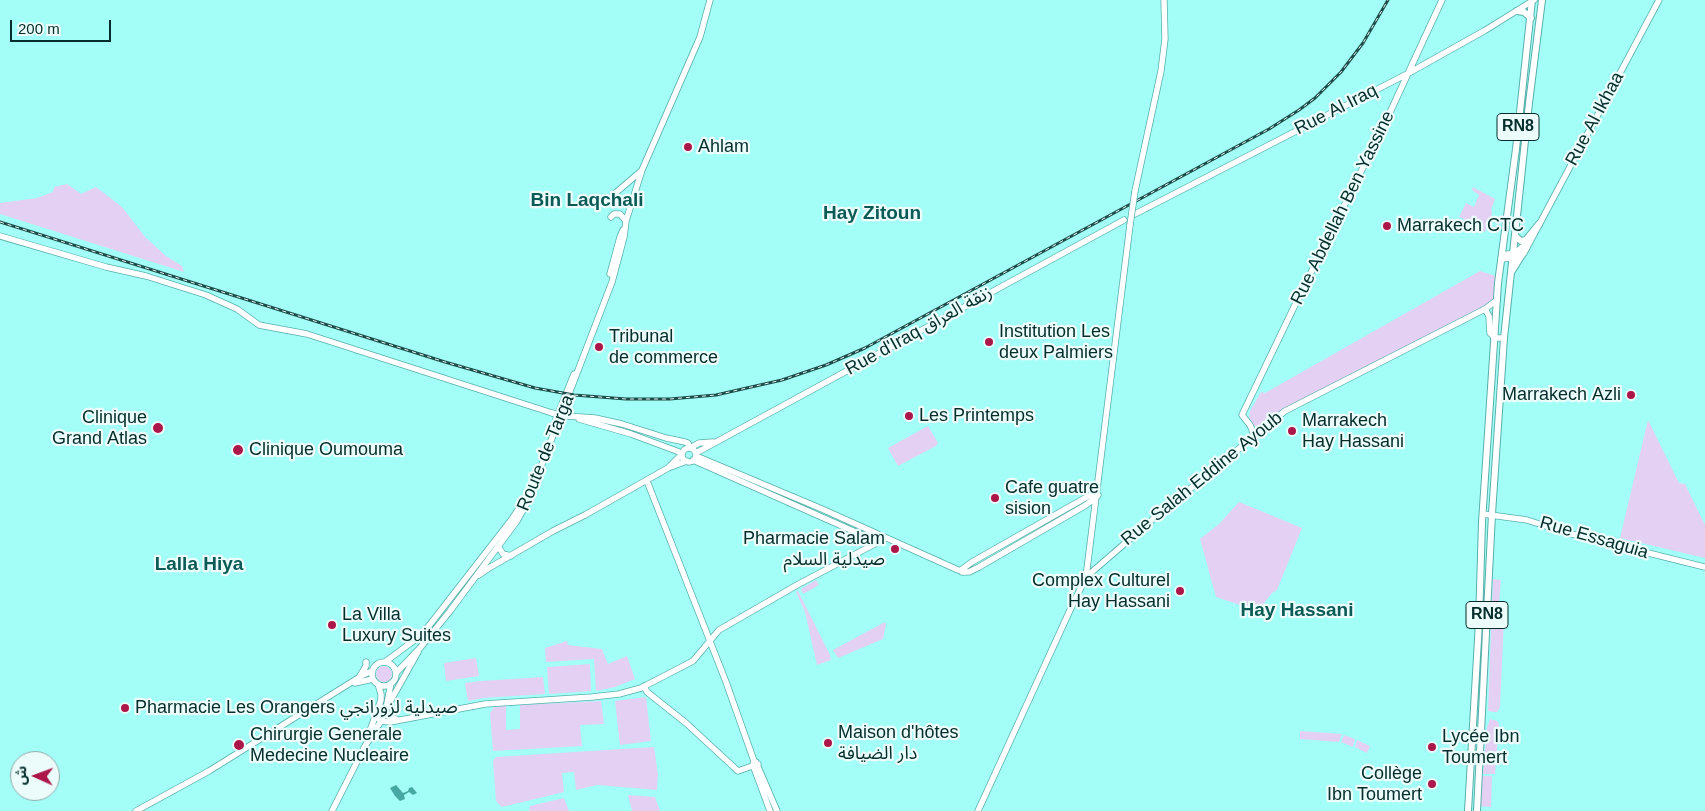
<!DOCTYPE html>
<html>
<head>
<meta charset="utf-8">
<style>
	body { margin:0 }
	#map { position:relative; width:1705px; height:811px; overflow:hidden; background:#a3fef7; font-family:Arial,"Noto Sans Arabic",sans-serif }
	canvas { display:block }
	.north { position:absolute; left:10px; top:751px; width:50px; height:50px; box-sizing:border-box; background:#ebfcfa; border:1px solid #8fa9a7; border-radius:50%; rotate:272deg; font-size:14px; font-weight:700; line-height:20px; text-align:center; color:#042d2b }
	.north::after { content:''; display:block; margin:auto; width:18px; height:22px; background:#ab1748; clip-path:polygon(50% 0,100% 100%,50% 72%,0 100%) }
	.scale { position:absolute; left:10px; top:20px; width:101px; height:22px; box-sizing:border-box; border:2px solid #042d2b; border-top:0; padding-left:6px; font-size:15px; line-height:18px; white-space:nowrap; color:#042d2b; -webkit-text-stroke:4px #ebfcfa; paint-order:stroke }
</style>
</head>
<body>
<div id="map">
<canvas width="1705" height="811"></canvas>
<div class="north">ش</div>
<div class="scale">200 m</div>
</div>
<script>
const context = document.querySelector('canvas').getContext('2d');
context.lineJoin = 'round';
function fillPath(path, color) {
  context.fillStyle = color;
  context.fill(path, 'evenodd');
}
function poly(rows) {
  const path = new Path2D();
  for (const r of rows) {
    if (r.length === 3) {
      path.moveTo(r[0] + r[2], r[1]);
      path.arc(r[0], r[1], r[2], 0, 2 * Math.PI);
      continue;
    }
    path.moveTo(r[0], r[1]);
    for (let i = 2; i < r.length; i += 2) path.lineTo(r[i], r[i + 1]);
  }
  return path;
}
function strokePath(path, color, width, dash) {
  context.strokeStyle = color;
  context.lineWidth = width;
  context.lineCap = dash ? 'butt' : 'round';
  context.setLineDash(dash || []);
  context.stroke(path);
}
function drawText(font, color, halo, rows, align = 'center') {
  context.font = font + ' Arial,"Noto Sans Arabic",sans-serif';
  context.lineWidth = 4.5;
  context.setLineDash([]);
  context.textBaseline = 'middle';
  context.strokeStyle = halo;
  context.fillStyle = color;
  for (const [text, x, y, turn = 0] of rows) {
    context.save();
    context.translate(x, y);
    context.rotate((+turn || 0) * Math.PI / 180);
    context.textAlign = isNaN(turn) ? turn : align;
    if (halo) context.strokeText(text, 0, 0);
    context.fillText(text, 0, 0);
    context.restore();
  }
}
fillPath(poly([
	[67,184,81,194,96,187,122,207,145,237,166,256,182,266,184,272,0,214,0,203,37,198,53,192,54,187],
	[1473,187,1495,199,1491,210,1492,212,1491,218,1485,232,1463,223,1464,219,1459,217,1466,203,1474,207,1479,195,1472,190],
	[1480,271,1496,276,1494,299,1491,303,1283,411,1261,428,1256,428,1253,424,1249,417,1250,411,1261,392,1265,393],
	[1648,420,1679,483,1685,484,1705,525,1705,558,1620,538],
	[928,426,938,443,936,446,898,466,888,448],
	[1239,502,1302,528,1277,590,1272,593,1258,611,1216,597,1200,539,1219,524],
	[1493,579,1501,580,1498,614,1504,618,1500,707,1497,712,1493,712,1488,711],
	[816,580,819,585,803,594,801,589],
	[798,591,830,655,831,660,817,665,805,612,796,592],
	[885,622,886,624,883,639,838,658,833,650],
	[567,641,568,645,602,649,608,664,627,656,635,679,615,687,596,691,594,659,546,662,545,648],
	[476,658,479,676,446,681,444,663],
	[590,664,591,691,549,694,547,667],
	[384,674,8],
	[543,677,545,694,483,698,468,701,465,683,481,681],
	[646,697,651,741,620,745,615,701],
	[601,701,604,724,580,725,582,746,493,751,490,713,494,707,506,706,506,730,520,729,520,705],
	[1490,719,1497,721,1499,724,1495,774,1483,774,1487,728],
	[1300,731,1342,734,1339,742,1300,739],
	[1344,735,1355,739,1353,747,1341,742],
	[1357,740,1370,746,1367,753,1355,747],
	[654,747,658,774,657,790,597,785,576,790,574,772,562,773,564,792,502,807,496,801,493,761,496,757],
	[1481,776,1492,776,1491,807,1480,806],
	[628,795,655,797,660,811,632,811],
	[564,798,569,811,529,811,530,806]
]), '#e3d0f3');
fillPath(poly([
	[396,785,403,793,408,791,409,788,412,787,417,793,413,795,409,792,404,795,405,799,400,801,395,796,390,788]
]), '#46a8a2');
const secondary = poly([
	[1135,191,1161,71,1165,39,1164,0],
	[612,196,640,172],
	[1135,214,1407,74,1484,31,1534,0],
	[611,217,614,214,620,214,626,221],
	[0,236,106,267,146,276,206,295,237,309,259,325,307,334,552,413],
	[1502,255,1515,253,1526,244],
	[1501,259,1512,258,1522,255,1524,253,1659,0],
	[610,274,620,237,623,230],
	[1485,309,1489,316,1490,333,1495,338,1504,338],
	[566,416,595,418,622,424,666,438,685,442,688,443,689,448],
	[556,419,574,374],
	[579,419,631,434,682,453],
	[1254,435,1250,425,1242,415,1294,307,1386,121,1442,0],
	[690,448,699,443,713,442],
	[689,455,7],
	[696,453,1124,220],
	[696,456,822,509,958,570],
	[693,460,878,542],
	[669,467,682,454],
	[647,481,726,682,754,761,753,765,770,811],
	[1483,514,1527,520,1564,532,1705,567],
	[498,546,503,554,511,556],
	[961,570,972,562,1092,494,1098,495],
	[962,572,969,572,979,567,1086,505,1094,499,1098,495],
	[479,575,489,568,553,531,585,515,668,468,687,461],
	[1086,577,1152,520,1285,411,1485,309,1497,300],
	[385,662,416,639,428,627,512,519,523,502,530,488],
	[384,674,12],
	[396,673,420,648,450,611,517,521,527,503,612,282,624,237,626,221,642,170,700,37,710,0],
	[360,676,366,666,366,662],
	[355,683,373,679],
	[644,686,647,692,686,723,738,771,758,764],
	[376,716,381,721,390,722,485,704,592,697,619,694,641,688,693,661,719,630,797,585,886,538],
	[396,719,388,716,386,709,418,652],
	[367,739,381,700,381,694,378,684],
	[756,762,777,811],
	[136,811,209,771,363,675,372,671],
	[332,811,365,746,381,721,386,709,391,683],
	[978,811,1071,608,1086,577,1130,225]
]);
const primary = poly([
	[1517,11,1524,12,1531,18],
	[1515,236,1521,241,1526,240,1539,224],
	[1512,271,1522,255],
	[1468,811,1479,622,1482,522,1498,283,1516,149,1532,0],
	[1477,811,1492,514,1504,338,1529,103,1542,0]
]);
strokePath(secondary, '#55b0aa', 7);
strokePath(primary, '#55b0aa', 8);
strokePath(secondary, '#fff', 5.5);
strokePath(primary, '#fff', 6);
const rail = poly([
	[0,222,445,362,535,388,574,395,626,399,670,399,716,395,782,380,826,365,865,348,1269,129,1299,110,1315,98,1341,72,1363,43,1388,0]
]);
strokePath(rail, '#1c4d4a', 3);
strokePath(rail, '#ebfcfa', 1, [4]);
const secondaryBridge = poly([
	[1130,225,1135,191],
	[552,413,566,416]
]);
strokePath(secondaryBridge, '#55b0aa', 7, []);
strokePath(secondaryBridge, '#fff', 5.5);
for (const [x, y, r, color] of [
	[688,147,5,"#ab1748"],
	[1387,226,5,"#ab1748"],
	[989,342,5,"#ab1748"],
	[599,347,5,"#ab1748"],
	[1631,395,5,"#ab1748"],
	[909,416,5,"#ab1748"],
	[158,428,6,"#ab1748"],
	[1292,431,5,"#ab1748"],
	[238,450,6,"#ab1748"],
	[995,498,5,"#ab1748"],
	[895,549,5,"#ab1748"],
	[1180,591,5,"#ab1748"],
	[332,625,5,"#ab1748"],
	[125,708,5,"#ab1748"],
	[828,743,5,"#ab1748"],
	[239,745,6,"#ab1748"],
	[1432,747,5,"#ab1748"],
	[1432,784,5,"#ab1748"]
]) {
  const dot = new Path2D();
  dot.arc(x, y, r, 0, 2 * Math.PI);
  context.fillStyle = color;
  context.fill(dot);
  strokePath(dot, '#ebfcfa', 2);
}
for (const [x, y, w] of [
	[1518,127,42],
	[1487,615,42]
]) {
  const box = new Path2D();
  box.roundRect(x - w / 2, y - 13.5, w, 27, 4);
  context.fillStyle = '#ebfcfa';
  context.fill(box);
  strokePath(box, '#042d2b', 1);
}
drawText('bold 16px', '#042d2b', null, [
	["RN8",1518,127],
	["RN8",1487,615]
]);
drawText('18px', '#042d2b', '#ebfcfa', [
	["Rue Al Iraq",1336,110,-27],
	["Rue Al Ikhaa",1595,119,-62],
	["Rue Abdellah Ben Yassine",1343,208,-64],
	["Rue d'Iraq زنقة العراق",919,331,-29],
	["Route de Targa",546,453,-68],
	["Rue Salah Eddine Ayoub",1202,479,-39],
	["Rue Essaguia",1594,538,16]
]);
drawText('18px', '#042d2b', '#ebfcfa', [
	["Ahlam",698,147],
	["Marrakech CTC",1397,226],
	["Institution Les",999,332],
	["deux Palmiers",999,353],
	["Tribunal",609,337],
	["de commerce",609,358],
	["Marrakech Azli",1621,395,"right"],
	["Les Printemps",919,416],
	["Clinique",147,418,"right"],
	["Grand Atlas",147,439,"right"],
	["Marrakech",1302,421],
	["Hay Hassani",1302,442],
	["Clinique Oumouma",249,450],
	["Cafe guatre",1005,488],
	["sision",1005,509],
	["Pharmacie Salam",885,539,"right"],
	["صيدلية السلام",885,560,"right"],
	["Complex Culturel",1170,581,"right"],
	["Hay Hassani",1170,602,"right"],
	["La Villa",342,615],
	["Luxury Suites",342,636],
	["Pharmacie Les Orangers صيدلية لزورانجي",135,708],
	["Maison d'hôtes",838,733],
	["دار الضيافة",838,754],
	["Chirurgie Generale",250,735],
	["Medecine Nucleaire",250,756],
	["Lycée Ibn",1442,737],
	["Toumert",1442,758],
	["Collège",1422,774,"right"],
	["Ibn Toumert",1422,795,"right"]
], 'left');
drawText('bold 19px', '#0a5a56', '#ebfcfa', [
	["Bin Laqchali",587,201],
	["Hay Zitoun",872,214],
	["Lalla Hiya",199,565],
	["Hay Hassani",1297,611]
]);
</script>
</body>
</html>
